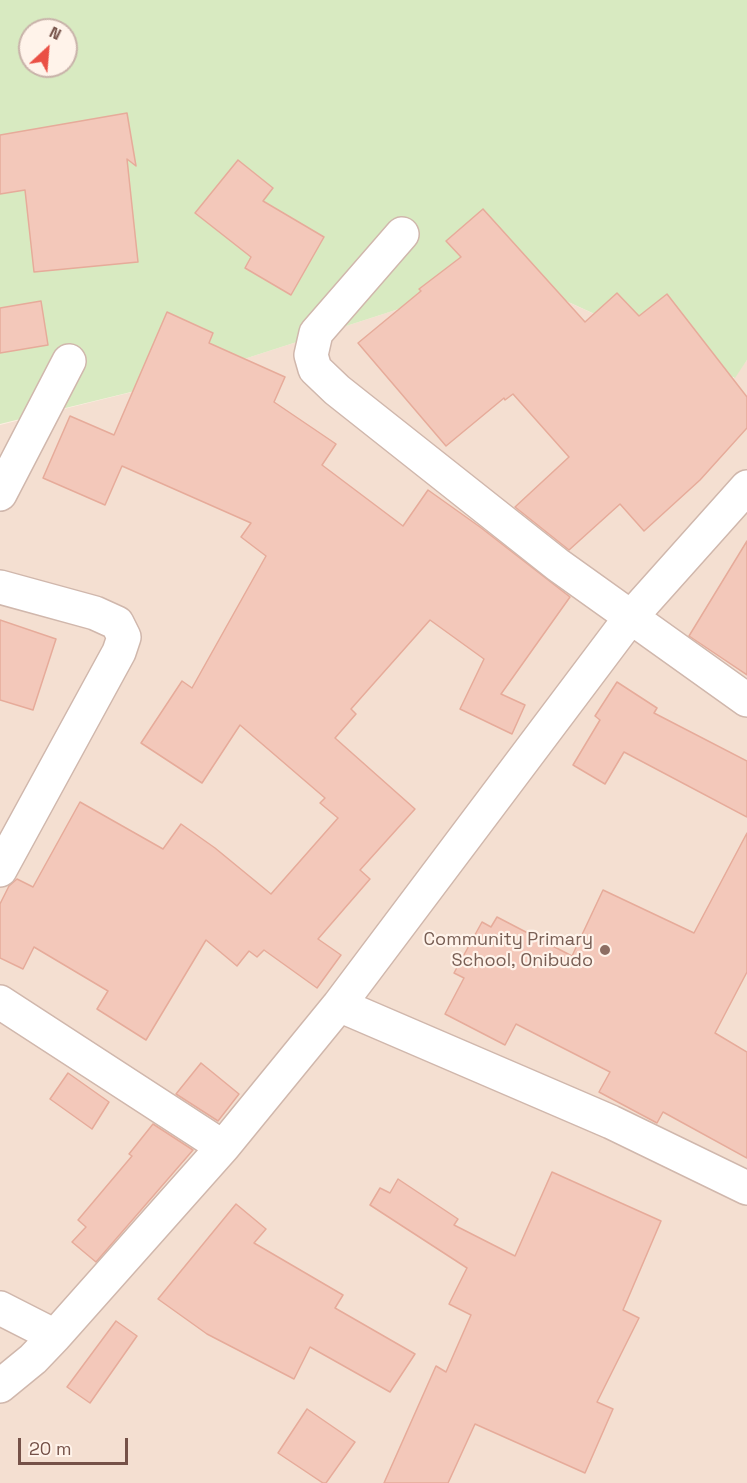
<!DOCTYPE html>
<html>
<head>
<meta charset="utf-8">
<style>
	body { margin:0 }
	#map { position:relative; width:747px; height:1483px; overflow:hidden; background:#fdefe3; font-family:"Space Grotesk",sans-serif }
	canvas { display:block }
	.north { position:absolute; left:18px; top:18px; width:60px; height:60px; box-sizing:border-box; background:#fff3ea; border:2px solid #c8b2a9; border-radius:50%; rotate:26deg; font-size:16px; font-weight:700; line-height:24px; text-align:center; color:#755148 }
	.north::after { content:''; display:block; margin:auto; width:21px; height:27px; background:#ea5045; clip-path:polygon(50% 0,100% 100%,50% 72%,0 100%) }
	.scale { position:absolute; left:18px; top:1438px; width:110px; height:27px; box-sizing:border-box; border:3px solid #755148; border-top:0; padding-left:8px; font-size:18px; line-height:21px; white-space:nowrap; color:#755148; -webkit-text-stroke:4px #fff3ea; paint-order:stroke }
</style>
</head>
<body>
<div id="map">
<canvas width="747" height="1483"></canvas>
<div class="north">N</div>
<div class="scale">20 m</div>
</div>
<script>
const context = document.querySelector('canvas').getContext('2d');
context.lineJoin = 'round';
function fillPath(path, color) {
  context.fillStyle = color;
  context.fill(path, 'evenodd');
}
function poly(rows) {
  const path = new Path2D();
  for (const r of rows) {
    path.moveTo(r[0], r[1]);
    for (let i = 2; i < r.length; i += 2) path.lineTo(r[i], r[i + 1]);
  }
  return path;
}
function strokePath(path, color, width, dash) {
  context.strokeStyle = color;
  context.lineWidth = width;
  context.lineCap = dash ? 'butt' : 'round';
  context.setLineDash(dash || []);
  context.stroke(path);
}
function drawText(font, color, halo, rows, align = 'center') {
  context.font = font + ' "Space Grotesk",sans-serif';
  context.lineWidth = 4.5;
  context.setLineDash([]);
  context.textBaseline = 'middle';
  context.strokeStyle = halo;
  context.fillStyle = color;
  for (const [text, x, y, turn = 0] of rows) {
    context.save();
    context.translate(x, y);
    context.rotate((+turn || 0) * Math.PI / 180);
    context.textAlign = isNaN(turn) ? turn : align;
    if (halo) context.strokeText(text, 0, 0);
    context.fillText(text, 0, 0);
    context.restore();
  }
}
fillPath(poly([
	[507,274,734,378,747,360,747,1483,0,1483,0,425,176,381]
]), '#f4dfd1');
fillPath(poly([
	[0,0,747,0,747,360,735,378,507,274,176,381,0,424],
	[30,30,66,30,66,66,30,66]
]), '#d8eac1');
const building = poly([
	[127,113,136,166,127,159,138,262,34,272,25,190,0,194,0,135,127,113],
	[238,160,273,188,263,201,324,237,291,295,245,268,251,257,195,213,238,160],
	[483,209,585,322,617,293,639,316,667,294,747,397,747,428,700,480,644,531,620,504,569,550,515,507,569,457,513,394,505,400,504,398,446,446,358,343,421,291,419,289,461,257,446,241,483,209],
	[41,301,48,345,0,353,0,308,41,301],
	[167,312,213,333,209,343,285,377,274,402,336,444,322,465,403,526,428,490,480,527,570,597,501,694,525,705,512,734,460,709,484,659,430,620,351,709,356,714,335,738,415,809,360,870,370,879,318,939,341,955,317,988,264,950,257,957,249,951,237,966,206,940,146,1040,97,1009,108,991,34,947,23,969,0,958,0,904,9,886,17,879,33,887,80,802,163,849,181,824,215,848,271,894,338,818,320,803,325,798,240,725,202,783,141,743,182,681,192,688,266,556,241,537,251,523,122,466,105,505,43,478,70,416,114,435,167,312],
	[747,541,747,675,689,636,747,541],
	[0,620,56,639,33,710,0,700,0,620],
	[617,682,657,708,654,713,747,761,747,817,624,752,605,784,573,765,600,720,595,716,617,682],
	[747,833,747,972,715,1033,747,1052,747,1158,663,1112,657,1123,599,1092,610,1072,516,1024,505,1045,445,1014,464,978,454,973,482,922,491,927,497,917,572,956,603,890,694,933,747,833],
	[201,1063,239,1094,218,1121,176,1094,201,1063],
	[68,1073,109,1102,92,1129,50,1099,68,1073],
	[153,1124,193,1150,96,1262,72,1242,86,1227,78,1220,132,1156,129,1154,153,1124],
	[552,1172,661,1221,623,1310,639,1318,597,1402,613,1409,585,1473,475,1424,448,1483,384,1483,436,1366,446,1372,471,1315,449,1304,467,1268,370,1205,380,1188,390,1193,398,1179,458,1219,454,1225,515,1256,552,1172],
	[236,1204,266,1229,254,1243,343,1295,335,1308,415,1354,390,1392,310,1347,294,1379,207,1334,158,1299,236,1204],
	[116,1321,137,1336,90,1403,67,1387,116,1321],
	[307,1409,355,1442,326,1483,323,1483,278,1453,307,1409]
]);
fillPath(building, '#f3c8ba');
strokePath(building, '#e6ab9a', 1.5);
const minor = poly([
	[402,234,316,333,311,355,315,369,337,390,558,565,747,700],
	[0,494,69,361],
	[0,587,95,613,117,623,124,637,119,652,0,870],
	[0,1002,223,1147],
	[339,1005,611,1122,747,1188],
	[0,1308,55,1336],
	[0,1386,33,1359,55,1336,223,1147,339,1005,630,618,747,487]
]);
strokePath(minor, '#d0b7ac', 36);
strokePath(minor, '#fff', 33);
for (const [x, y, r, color] of [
	[605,950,6,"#8d6e63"]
]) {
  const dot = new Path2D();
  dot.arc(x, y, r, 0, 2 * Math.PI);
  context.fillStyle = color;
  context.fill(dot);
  strokePath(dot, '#fff3ea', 2);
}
drawText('18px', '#785e54', '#fff3ea', [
	["Community Primary",593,940],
	["School, Onibudo",593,961]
], 'right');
</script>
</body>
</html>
